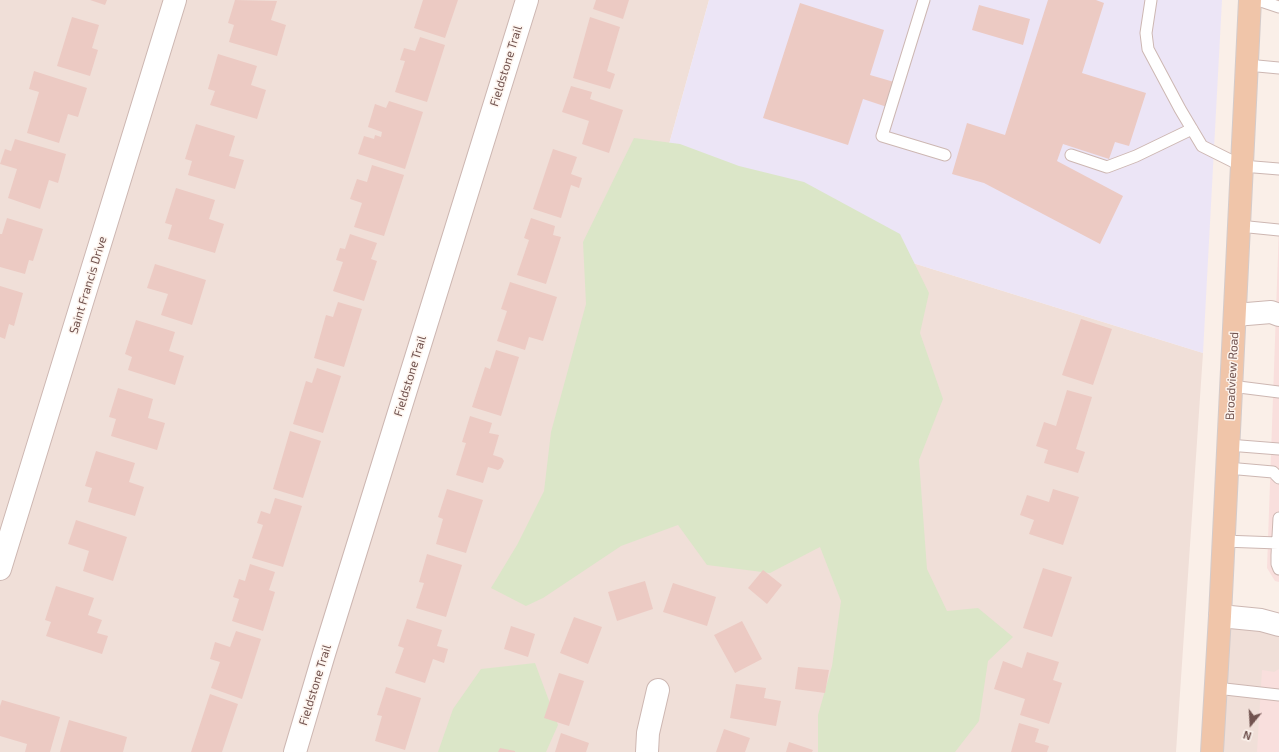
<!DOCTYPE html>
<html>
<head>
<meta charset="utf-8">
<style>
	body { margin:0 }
	#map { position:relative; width:1279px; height:752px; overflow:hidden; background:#faefe8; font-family:"Exo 2",sans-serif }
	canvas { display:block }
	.north { position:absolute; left:1231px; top:704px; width:40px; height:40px; -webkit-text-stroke:3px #fdf4ee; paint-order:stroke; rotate:198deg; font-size:11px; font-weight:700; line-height:16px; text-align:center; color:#71534f }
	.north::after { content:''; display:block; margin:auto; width:14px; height:18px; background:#71534f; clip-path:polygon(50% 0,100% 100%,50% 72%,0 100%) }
</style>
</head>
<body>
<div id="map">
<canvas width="1279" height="752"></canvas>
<div class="north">N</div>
</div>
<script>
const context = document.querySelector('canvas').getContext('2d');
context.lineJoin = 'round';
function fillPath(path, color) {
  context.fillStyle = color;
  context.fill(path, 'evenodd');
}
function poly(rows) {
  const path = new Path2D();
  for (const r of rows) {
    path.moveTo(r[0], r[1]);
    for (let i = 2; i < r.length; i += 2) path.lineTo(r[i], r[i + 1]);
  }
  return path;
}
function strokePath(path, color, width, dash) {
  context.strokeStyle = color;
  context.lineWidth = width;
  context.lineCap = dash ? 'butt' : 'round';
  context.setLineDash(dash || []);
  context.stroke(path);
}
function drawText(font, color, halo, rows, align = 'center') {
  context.font = font + ' "Exo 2",sans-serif';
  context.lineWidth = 3;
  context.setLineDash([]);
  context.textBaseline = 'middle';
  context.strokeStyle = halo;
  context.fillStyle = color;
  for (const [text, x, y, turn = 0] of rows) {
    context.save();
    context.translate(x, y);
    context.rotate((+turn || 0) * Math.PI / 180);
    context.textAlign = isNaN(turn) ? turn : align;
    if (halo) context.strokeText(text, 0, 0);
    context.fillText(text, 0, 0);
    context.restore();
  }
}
fillPath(poly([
	[0,0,709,0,658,184,1203,353,1176,752,0,752],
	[1226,614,1279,631,1279,752,1223,752]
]), '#f0dfd8');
fillPath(poly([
	[1279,226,1279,582,1275,581,1267,568],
	[1279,669,1279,752,1257,752,1262,670,1274,672]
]), '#f9dfdd');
fillPath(poly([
	[709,0,1222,0,1203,353,658,184]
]), '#ece5f6');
fillPath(poly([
	[634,138,680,144,739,166,804,182,900,234,929,293,920,333,943,399,919,460,927,569,947,611,978,608,1013,637,988,661,979,721,955,752,818,752,818,715,832,666,841,601,820,547,770,573,707,565,678,525,621,546,543,598,526,606,491,588,517,545,544,491,551,432,586,304,583,242],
	[535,663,558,725,546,752,438,752,453,709,481,669]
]), '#dbe6c8');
fillPath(poly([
	[90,0,107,0,105,5],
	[235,0,277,1,271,20,286,25,277,56,229,42,234,25,228,23],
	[423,0,458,0,445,38,414,28],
	[596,0,629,0,623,19,593,9],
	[1048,0,1096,0,1104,3,1082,73,1146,93,1129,146,1115,142,1109,159,1063,144,1057,161,1123,196,1100,244,984,183,952,174,967,123,1005,135],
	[800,3,884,30,870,75,901,84,893,109,863,99,848,145,763,118],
	[979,5,1030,19,1023,45,972,30],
	[72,17,99,25,92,48,98,50,90,76,57,66],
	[590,17,620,27,607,71,615,74,610,89,573,78],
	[420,37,445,45,427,102,395,92,405,61,400,60,404,48,415,51],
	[218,54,257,66,251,85,266,90,257,119,210,105,215,91,208,89],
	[34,71,87,88,78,117,68,114,59,143,27,133,39,92,29,89],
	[571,86,592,92,590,99,623,110,609,153,582,144,589,121,562,112],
	[389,101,423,112,405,169,358,154,364,136,374,139,375,135,381,137,382,132,368,127,375,104,386,108],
	[196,124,235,136,229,156,244,160,235,189,188,175,192,161,185,159],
	[15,139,66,154,58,183,49,180,40,209,8,198,17,169,0,164,5,149,11,151],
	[553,149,577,157,571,174,582,178,579,188,571,185,561,218,533,209],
	[372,165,404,175,384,236,354,227,362,203,350,199,357,179,367,182],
	[176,188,215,200,209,219,224,224,215,253,168,239,172,225,165,223],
	[7,218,43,229,33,261,29,260,25,274,0,267,0,234,2,234],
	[531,218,555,226,553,235,561,237,546,284,517,275,529,240,524,238],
	[350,234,377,243,371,259,377,261,364,301,333,291,343,262,336,260,340,248,345,249],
	[155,264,206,280,192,325,161,315,168,294,147,288],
	[510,282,557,297,543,341,529,337,525,350,497,341,507,311,501,309],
	[0,286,23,293,14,326,9,324,5,339,0,337],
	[338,302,362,309,344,367,314,358,326,315,333,317],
	[1081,319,1112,329,1093,385,1062,375],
	[136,320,175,332,169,351,184,356,175,385,128,370,132,357,125,354],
	[496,350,519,357,501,416,472,407,485,367,490,369],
	[317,368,341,376,323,433,293,424,306,381,312,383],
	[118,388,153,399,148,418,165,423,157,450,111,436,116,419,109,417],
	[1067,390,1092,397,1076,449,1085,452,1078,473,1044,463,1048,450,1036,446,1044,422,1056,426],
	[470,416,492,423,489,433,499,435,493,455,502,458,504,461,501,468,498,470,488,467,483,483,456,475,466,443,462,442],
	[290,431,321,441,303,498,273,489],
	[96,451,135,463,129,482,144,487,135,516,88,502,92,488,85,486],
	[447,489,483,500,466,553,436,544,443,519,438,517],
	[1053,489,1079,497,1063,545,1029,534,1034,520,1020,515,1027,495,1049,502],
	[275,498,302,506,283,567,252,558,263,525,257,523,261,511,270,514],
	[76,520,127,537,113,581,83,571,89,551,68,544],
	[427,554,462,565,446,617,416,608,424,583,419,582],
	[250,564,275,572,269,590,275,592,263,631,232,621,239,599,233,597,239,579,245,581],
	[1043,568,1072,577,1052,637,1023,628],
	[763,570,782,585,767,604,748,588],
	[645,581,653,609,617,621,608,592],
	[673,583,716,597,707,626,663,612],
	[56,586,94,598,88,615,102,620,97,633,108,636,102,654,46,636,51,622,45,620],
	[574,617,602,627,588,664,560,653],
	[407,619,442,630,437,646,448,649,444,663,433,659,425,683,395,673,404,648,398,646],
	[742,621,762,659,735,673,714,635],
	[511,626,535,634,528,657,504,649],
	[236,631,261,639,242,699,211,688,220,662,210,659,215,642,230,647],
	[1027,652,1059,662,1053,680,1062,683,1049,724,1020,715,1025,699,994,689,1003,661,1022,668],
	[798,667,829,670,825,693,795,689],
	[559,673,584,681,569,726,544,718],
	[736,684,766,688,764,698,781,701,776,726,730,718],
	[386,687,421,698,405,750,375,741,382,716,377,715],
	[210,694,238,704,222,752,191,752],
	[2,700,60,717,50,752,25,752,27,744,0,736,0,706],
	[69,720,127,737,123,752,60,752],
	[1019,723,1039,729,1035,742,1049,746,1047,752,1011,752],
	[724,729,750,738,745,752,716,752],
	[561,733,589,743,586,752,555,752],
	[789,742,813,750,812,752,786,752],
	[500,748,515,751,515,752,498,752]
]), '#eccac3');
const service = poly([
	[924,0,882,136,945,155],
	[1151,0,1146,33,1148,49,1180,109,1202,146,1242,166,1279,169],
	[1258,0,1279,7],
	[1247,65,1279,68],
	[1071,155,1107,167,1136,156,1192,129],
	[1239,226,1279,230],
	[1231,386,1279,392],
	[1228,445,1279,449],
	[1227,468,1273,472,1279,478],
	[1279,518,1277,555,1277,564,1279,569],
	[1223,541,1278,543],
	[1216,688,1279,695]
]);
const minor = poly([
	[1235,315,1271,312,1279,315],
	[0,569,175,0],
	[295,752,324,654,527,0],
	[647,752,648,733,658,690]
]);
const tertiary = poly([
	[1220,616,1261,620,1279,625]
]);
const primary = poly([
	[1212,752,1220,616,1250,0]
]);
strokePath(service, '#cdb7b2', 13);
strokePath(minor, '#cdb7b2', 24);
strokePath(tertiary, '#cdb7b2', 24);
strokePath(primary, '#d4cbca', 24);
strokePath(service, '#fff', 11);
strokePath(minor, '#fff', 22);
strokePath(tertiary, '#fff', 22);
strokePath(primary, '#f0c5a9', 22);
drawText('12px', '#71534f', '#fdf4ee', [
	["Fieldstone Trail",506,66,-73],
	["Saint Francis Drive",88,285,-73],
	["Fieldstone Trail",410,376,-73],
	["Broadview Road",1232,376,-87],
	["Fieldstone Trail",315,685,-73]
]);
</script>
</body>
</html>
